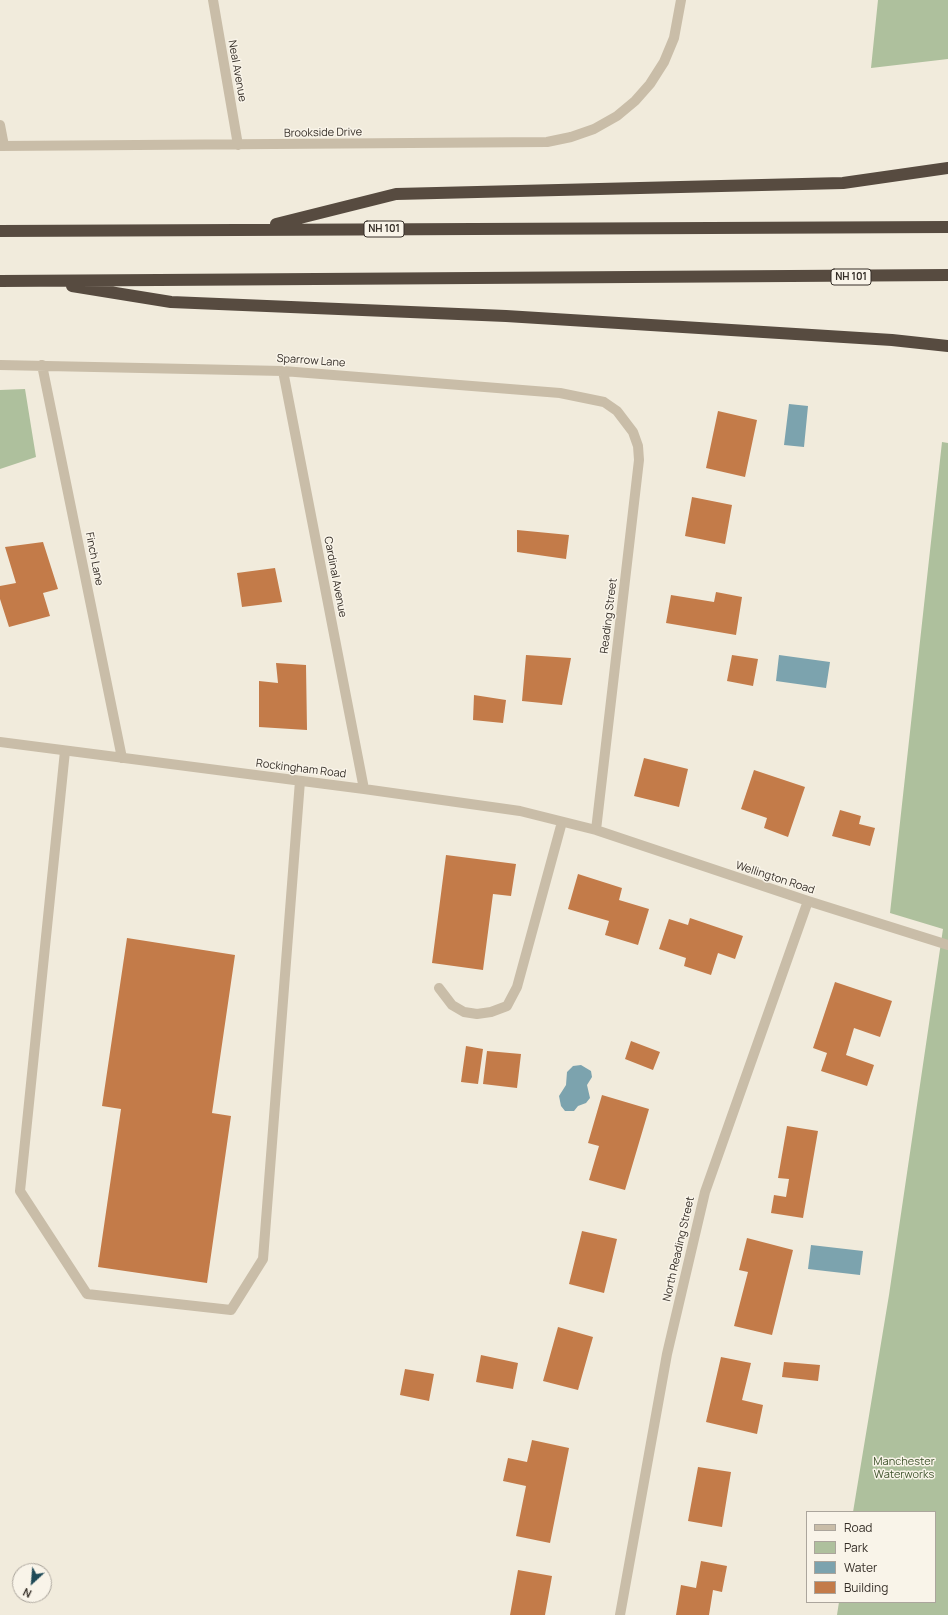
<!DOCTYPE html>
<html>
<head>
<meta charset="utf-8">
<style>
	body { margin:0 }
	#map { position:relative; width:948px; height:1615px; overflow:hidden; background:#f1ebdc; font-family:Manrope,sans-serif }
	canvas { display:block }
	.legend { position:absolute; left:806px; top:1511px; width:130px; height:92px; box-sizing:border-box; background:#f9f4e9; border:1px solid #aba59c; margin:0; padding:5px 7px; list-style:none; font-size:12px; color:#362f28 }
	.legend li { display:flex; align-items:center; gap:8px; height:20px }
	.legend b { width:20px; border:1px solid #aba59c }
	.north { position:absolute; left:12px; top:1563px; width:40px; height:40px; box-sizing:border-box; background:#f9f4e9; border:1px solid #aba59c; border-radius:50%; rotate:206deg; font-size:11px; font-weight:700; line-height:16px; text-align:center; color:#362f28 }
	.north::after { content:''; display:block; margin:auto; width:14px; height:18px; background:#1f4a57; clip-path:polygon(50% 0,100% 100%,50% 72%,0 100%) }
</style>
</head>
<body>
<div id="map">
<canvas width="948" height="1615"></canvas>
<ul class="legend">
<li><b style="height:5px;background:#c9bda8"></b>Road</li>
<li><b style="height:11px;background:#aec09d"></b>Park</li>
<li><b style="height:11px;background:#7ca3ae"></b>Water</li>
<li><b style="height:11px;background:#c37b49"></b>Building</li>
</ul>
<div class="north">N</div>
</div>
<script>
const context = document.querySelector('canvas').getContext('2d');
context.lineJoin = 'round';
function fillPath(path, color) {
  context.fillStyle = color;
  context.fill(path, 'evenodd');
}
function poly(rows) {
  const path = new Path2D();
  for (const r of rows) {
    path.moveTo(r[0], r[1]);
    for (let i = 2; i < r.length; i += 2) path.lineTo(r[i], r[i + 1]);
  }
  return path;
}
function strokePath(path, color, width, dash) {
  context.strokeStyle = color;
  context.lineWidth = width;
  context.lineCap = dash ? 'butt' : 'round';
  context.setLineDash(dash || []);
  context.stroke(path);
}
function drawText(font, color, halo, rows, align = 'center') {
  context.font = font + ' Manrope,sans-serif';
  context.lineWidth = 3;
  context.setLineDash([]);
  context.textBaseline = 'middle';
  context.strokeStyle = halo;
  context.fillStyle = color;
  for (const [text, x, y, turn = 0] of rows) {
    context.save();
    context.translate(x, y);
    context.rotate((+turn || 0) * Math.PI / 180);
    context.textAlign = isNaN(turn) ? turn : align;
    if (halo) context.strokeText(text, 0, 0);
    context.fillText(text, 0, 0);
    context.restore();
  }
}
fillPath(poly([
	[878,0,948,0,948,59,871,68],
	[25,389,36,457,0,469,0,390],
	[942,442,948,443,948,1615,837,1615,839,1602,935,1602,935,1512,853,1512,889,1295,943,929,890,913]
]), '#aec09d');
fillPath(poly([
	[789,404,808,406,804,447,784,445],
	[779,655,830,662,826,688,776,681],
	[581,1065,591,1071,592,1077,587,1085,590,1098,586,1103,578,1106,574,1111,565,1111,561,1106,559,1096,566,1085,567,1072,573,1066],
	[811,1245,863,1251,860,1275,808,1269]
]), '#7ca3ae');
fillPath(poly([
	[718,411,757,420,745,477,706,468],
	[692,497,732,505,725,544,685,536],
	[517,530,569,535,566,559,517,552],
	[43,542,58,589,43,593,50,616,9,627,0,599,0,586,16,583,5,547],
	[275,568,282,602,242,607,237,573],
	[716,592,742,597,736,635,666,623,671,595,714,602],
	[526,655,571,658,562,705,522,701],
	[732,655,758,659,753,686,727,681],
	[276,663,306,665,307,730,259,727,259,681,278,683],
	[474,695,506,700,503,723,473,720],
	[644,758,688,769,679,807,634,796],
	[754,770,805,787,788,837,764,828,767,818,741,809],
	[840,810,861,816,859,824,875,828,870,846,832,836],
	[446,855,516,864,511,896,493,894,483,970,432,963],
	[578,874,622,888,619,900,649,909,638,945,605,935,609,921,568,909],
	[690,918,743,936,735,959,718,953,711,975,684,966,686,958,659,949,669,919,688,925],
	[127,938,235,955,212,1113,231,1116,207,1283,98,1267,121,1109,102,1106],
	[835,982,892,1001,880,1037,854,1028,846,1055,874,1065,867,1086,821,1071,827,1053,813,1048],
	[631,1041,660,1052,653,1070,625,1059],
	[466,1046,483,1049,478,1084,461,1082],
	[487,1051,521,1054,517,1088,483,1084],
	[602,1095,649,1109,625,1190,589,1180,599,1146,588,1143],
	[787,1126,818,1131,803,1218,771,1213,774,1195,786,1197,789,1179,778,1178],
	[582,1231,617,1239,604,1293,569,1284],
	[747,1238,793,1250,772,1335,734,1326,748,1272,739,1270],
	[558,1327,593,1337,578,1390,543,1381],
	[481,1355,518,1363,513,1389,476,1382],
	[721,1357,751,1363,742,1400,763,1405,757,1434,706,1422],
	[784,1362,820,1365,818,1381,782,1377],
	[405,1369,434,1374,429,1401,400,1395],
	[532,1440,569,1448,550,1543,516,1536,526,1486,503,1481,508,1458,527,1462],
	[698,1467,731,1472,722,1527,688,1521],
	[701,1561,727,1566,722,1592,713,1590,709,1615,676,1615,681,1585,696,1588],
	[518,1570,552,1576,545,1615,510,1615]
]), '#c37b49');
strokePath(poly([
	[213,0,238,145],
	[0,125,4,146],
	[0,146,547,142,571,137,594,129,617,116,635,101,650,84,664,62,674,38,681,0],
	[0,365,283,371,560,393,604,402,617,411,633,432,638,446,639,460,596,830],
	[42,365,122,758],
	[283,371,364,789],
	[0,742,364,789,520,811,596,830,808,901,948,945],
	[65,751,20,1191,87,1294,231,1310,263,1259,300,781],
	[439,988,452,1005,464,1012,477,1014,491,1012,507,1006,517,987,562,822],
	[620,1615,667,1354,705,1192,808,901]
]), '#c9bda8', 10);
strokePath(poly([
	[276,224,396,194,843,183,948,168],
	[0,231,948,227],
	[0,281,948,275],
	[72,286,171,302,506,316,892,340,948,346]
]), '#574b40', 12);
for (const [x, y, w] of [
	[384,229,40],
	[851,277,40]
]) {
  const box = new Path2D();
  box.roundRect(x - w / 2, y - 8, w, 16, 3);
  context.fillStyle = '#f9f4e9';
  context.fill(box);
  strokePath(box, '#362f28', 1);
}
drawText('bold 10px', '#362f28', null, [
	["NH 101",384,229],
	["NH 101",851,277]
]);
drawText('11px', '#362f28', '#f9f4e9', [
	["Neal Avenue",237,71,80],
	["Brookside Drive",323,133,-1],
	["Sparrow Lane",311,361,4],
	["Finch Lane",94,559,79],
	["Cardinal Avenue",335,577,79],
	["Reading Street",609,616,-83],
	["Rockingham Road",301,769,7],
	["Wellington Road",775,878,18],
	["North Reading Street",679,1249,-77]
]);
drawText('11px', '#3f542d', '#f9f4e9', [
	["Manchester",904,1462],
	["Waterworks",904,1475]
]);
</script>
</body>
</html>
